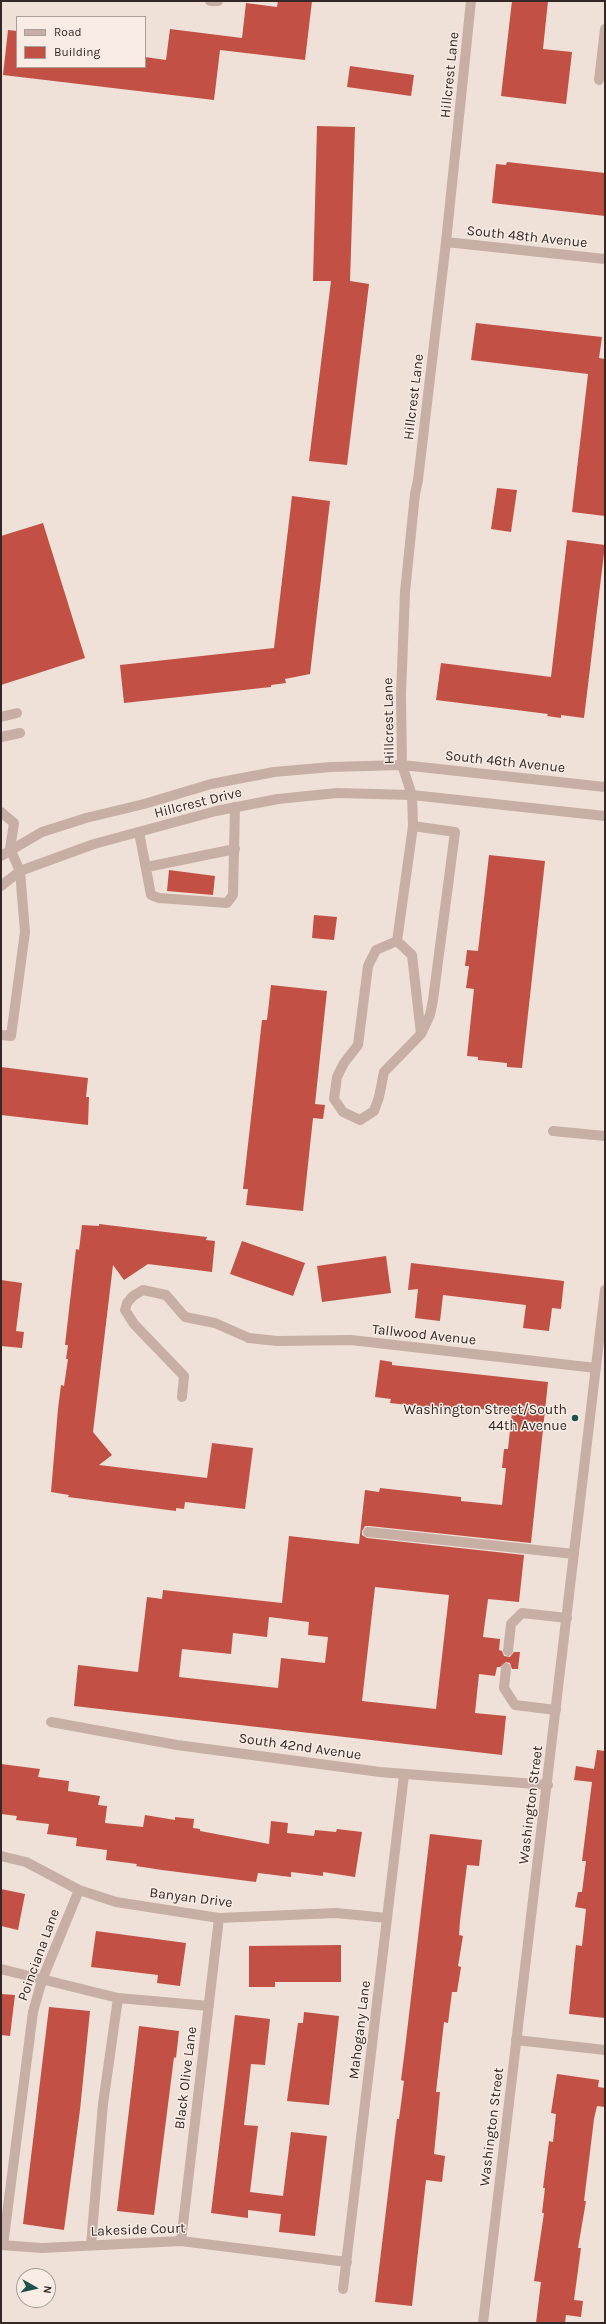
<!DOCTYPE html>
<html>
<head>
<meta charset="utf-8">
<style>
	body { margin:0 }
	#map { position:relative; width:606px; height:2324px; overflow:hidden; background:#f0e1d8; font-family:Karla,sans-serif }
	canvas { display:block }
	.frame { position:absolute; inset:0; border:2px solid #332826; pointer-events:none }
	.legend { position:absolute; left:16px; top:16px; width:130px; height:52px; box-sizing:border-box; background:#f8ece4; border:1px solid #a99e98; margin:0; padding:5px 7px; list-style:none; font-size:12px; color:#332826 }
	.legend li { display:flex; align-items:center; gap:8px; height:20px }
	.legend b { width:20px; border:1px solid #a99e98 }
	.north { position:absolute; left:16px; top:2268px; width:40px; height:40px; box-sizing:border-box; background:#f8ece4; border:1px solid #a99e98; border-radius:50%; rotate:98deg; font-size:11px; font-weight:700; line-height:16px; text-align:center; color:#332826 }
	.north::after { content:''; display:block; margin:auto; width:14px; height:18px; background:#1d534e; clip-path:polygon(50% 0,100% 100%,50% 72%,0 100%) }
</style>
</head>
<body>
<div id="map">
<canvas width="606" height="2324"></canvas>
<div class="frame"></div>
<ul class="legend">
<li><b style="height:5px;background:#c7afa5"></b>Road</li>
<li><b style="height:11px;background:#c25044"></b>Building</li>
</ul>
<div class="north">N</div>
</div>
<script>
const context = document.querySelector('canvas').getContext('2d');
context.lineJoin = 'round';
function fillPath(path, color) {
  context.fillStyle = color;
  context.fill(path, 'evenodd');
}
function poly(rows) {
  const path = new Path2D();
  for (const r of rows) {
    path.moveTo(r[0], r[1]);
    for (let i = 2; i < r.length; i += 2) path.lineTo(r[i], r[i + 1]);
  }
  return path;
}
function strokePath(path, color, width, dash) {
  context.strokeStyle = color;
  context.lineWidth = width;
  context.lineCap = dash ? 'butt' : 'round';
  context.setLineDash(dash || []);
  context.stroke(path);
}
function drawText(font, color, halo, rows, align = 'center') {
  context.font = font + ' Karla,sans-serif';
  context.lineWidth = 3;
  context.setLineDash([]);
  context.textBaseline = 'middle';
  context.strokeStyle = halo;
  context.fillStyle = color;
  for (const [text, x, y, turn = 0] of rows) {
    context.save();
    context.translate(x, y);
    context.rotate((+turn || 0) * Math.PI / 180);
    context.textAlign = isNaN(turn) ? turn : align;
    if (halo) context.strokeText(text, 0, 0);
    context.fillText(text, 0, 0);
    context.restore();
  }
}
fillPath(poly([
	[278,1,312,1,305,60,220,50,214,100,3,75,8,30,17,31,17,67,145,67,145,57,166,60,170,29,242,38,246,3,277,7],
	[512,1,548,1,543,49,572,52,566,104,501,96],
	[350,66,414,75,411,96,347,87],
	[317,126,355,127,350,281,369,284,347,465,309,461,331,281,313,281],
	[507,162,605,173,605,216,492,203,496,164,506,165],
	[476,323,602,337,599,358,605,359,605,516,572,512,588,374,471,360],
	[497,488,517,490,511,532,491,529],
	[292,496,330,501,310,674,285,679,286,683,271,685,271,687,124,703,120,665,274,648],
	[43,523,85,658,1,685,1,536],
	[567,540,605,545,584,718,561,715,561,718,547,716,548,714,436,700,441,663,551,677],
	[489,855,545,861,522,1068,507,1067,507,1063,478,1060,478,1057,467,1056,474,989,466,988,469,966,465,966,467,950,478,951],
	[169,870,215,876,213,895,167,891],
	[314,915,337,917,334,940,312,938],
	[271,985,327,991,315,1104,325,1105,323,1119,313,1118,303,1211,246,1205,248,1189,243,1189,262,1020,267,1020],
	[1,1067,88,1078,86,1097,89,1097,88,1125,1,1115],
	[99,1224,207,1237,206,1240,215,1241,212,1272,148,1264,124,1280,113,1265,93,1432,112,1455,99,1465,207,1478,212,1443,253,1448,245,1509,185,1502,184,1509,176,1508,176,1511,68,1497,69,1495,51,1492,58,1409,61,1385,64,1386,68,1359,66,1359,68,1345,65,1345,76,1249,79,1250,82,1225,99,1226],
	[242,1241,305,1263,293,1296,230,1274],
	[386,1256,391,1293,322,1302,317,1266],
	[411,1263,564,1281,561,1309,552,1308,549,1331,523,1328,526,1305,443,1295,440,1321,415,1318,418,1289,408,1290],
	[1,1280,22,1283,16,1331,24,1332,22,1348,1,1346],
	[380,1360,392,1362,392,1365,548,1382,531,1543,369,1526,365,1526,362,1531,362,1535,367,1538,524,1555,519,1602,488,1599,483,1637,500,1639,499,1650,502,1651,504,1656,510,1657,514,1652,520,1652,518,1669,512,1669,510,1663,506,1662,500,1667,497,1667,495,1676,479,1674,475,1713,506,1716,502,1755,74,1706,78,1665,138,1672,147,1597,162,1599,163,1590,282,1603,289,1536,359,1544,365,1490,379,1492,380,1488,461,1497,461,1501,502,1505,506,1468,502,1468,504,1449,508,1449,512,1412,470,1408,470,1412,390,1403,391,1399,375,1397],
	[375,1587,449,1595,436,1709,362,1701],
	[269,1617,309,1622,308,1635,328,1637,325,1663,281,1658,278,1688,179,1677,182,1649,231,1654,233,1633,267,1637],
	[597,1750,605,1751,605,2018,569,2014,576,1945,582,1946,586,1909,575,1907,578,1892,582,1892,586,1861,582,1861,592,1782,574,1780,576,1766,594,1769],
	[1,1764,40,1769,38,1777,69,1781,68,1791,100,1796,98,1805,107,1806,105,1823,143,1827,145,1815,175,1820,175,1817,194,1819,193,1828,200,1829,200,1831,269,1844,271,1821,288,1823,287,1833,314,1836,315,1830,336,1832,337,1829,362,1832,355,1877,323,1872,323,1876,291,1872,291,1877,258,1873,256,1882,162,1870,136,1866,137,1864,106,1860,107,1850,76,1846,77,1838,47,1834,49,1824,16,1820,17,1816,1,1814],
	[430,1834,482,1840,479,1866,467,1865,460,1921,459,1935,463,1936,458,1966,461,1967,457,1992,452,1992,448,2023,444,2022,436,2092,440,2092,434,2154,445,2156,442,2182,426,2180,412,2306,375,2302,397,2119,399,2119,404,2081,401,2080,405,2049],
	[1,1889,25,1894,18,1930,1,1926],
	[96,1931,186,1943,180,1986,157,1983,158,1975,91,1967],
	[341,1945,341,1982,275,1982,275,1987,249,1987,249,1946],
	[1,1994,15,1995,10,2036,1,2035],
	[49,2007,90,2011,80,2110,64,2230,23,2224],
	[304,2012,339,2016,329,2105,287,2101,298,2023,303,2023],
	[235,2015,270,2019,265,2065,251,2064,244,2125,258,2126,250,2192,283,2196,291,2132,327,2136,315,2236,279,2232,281,2214,248,2210,248,2218,211,2213],
	[139,2026,179,2031,176,2058,174,2057,154,2215,117,2211],
	[557,2074,599,2080,598,2087,605,2088,605,2107,597,2106,594,2119,584,2201,586,2201,578,2248,581,2248,574,2300,583,2301,581,2317,566,2315,565,2323,536,2323,541,2282,534,2281,544,2213,542,2213,545,2188,543,2188,549,2141,553,2142,556,2114,551,2113]
]), '#c25044');
strokePath(poly([
	[210,1,218,1],
	[599,80,605,29],
	[1,717,17,713],
	[1,737,20,733],
	[1,812,14,823,10,849,20,871,25,932,11,1036,1,1035],
	[139,832,151,895,159,898,227,903,233,895,235,807],
	[147,867,235,849],
	[397,941,376,950,368,966,358,1045,344,1063,337,1077,334,1099,343,1112,360,1120,374,1111,379,1097,384,1072,421,1034,430,1015,433,1000,455,832,413,826],
	[397,941,413,826,412,795],
	[397,941,412,955,421,1034],
	[553,1131,605,1136],
	[182,1397,184,1376,134,1324,125,1310,127,1303,133,1296,143,1290,166,1295,185,1317,215,1323,249,1338],
	[368,1532,574,1554],
	[508,1651,511,1624,522,1613,567,1618],
	[506,1668,504,1688,515,1705,556,1710]
]), '#c7afa5', 10);
strokePath(poly([
	[446,242,605,259],
	[412,795,402,765,401,694,405,592,415,494,418,480,446,242,471,1],
	[249,1338,277,1341,351,1340,596,1368],
	[51,1722,177,1745,380,1772,548,1785],
	[1,1856,26,1862,79,1890,116,1902,219,1918,336,1913,387,1918],
	[1,1969,118,1998,209,2006],
	[516,2040,605,2050],
	[181,2241,219,1918],
	[1,2245,42,2248,181,2241,347,2262],
	[3,2245,33,2012,42,1980,79,1890],
	[91,2245,103,2104,118,1998],
	[343,2289,404,1775]
]), '#c7afa5', 10);
strokePath(poly([
	[1,856,42,832,86,818,144,804,211,784,274,772,331,767,402,765,605,787],
	[1,886,20,871,94,844,216,811,278,799,337,793,412,795,605,816],
	[483,2323,605,1290]
]), '#c7afa5', 10);
for (const [x, y, r, color] of [
	[575,1418,4,"#1d534e"]
]) {
  const dot = new Path2D();
  dot.arc(x, y, r, 0, 2 * Math.PI);
  context.fillStyle = color;
  context.fill(dot);
  strokePath(dot, '#f8ece4', 1.5);
}
drawText('14px', '#332826', '#f8ece4', [
	["Hillcrest Lane",450,75,-84],
	["South 48th Avenue",527,237,6],
	["Hillcrest Lane",414,397,-83],
	["Hillcrest Lane",389,721,-91],
	["South 46th Avenue",505,762,6],
	["Hillcrest Drive",198,803,-14],
	["Tallwood Avenue",424,1335,6],
	["South 42nd Avenue",300,1747,8],
	["Washington Street",531,1805,-83],
	["Banyan Drive",191,1898,7],
	["Poinciana Lane",39,1955,-70],
	["Mahogany Lane",360,2030,-83],
	["Black Olive Lane",186,2078,-83],
	["Washington Street",492,2127,-83],
	["Lakeside Court",138,2230,-2]
]);
drawText('14px', '#332826', '#f8ece4', [
	["Washington Street/South",567,1410],
	["44th Avenue",567,1426]
], 'right');
</script>
</body>
</html>
